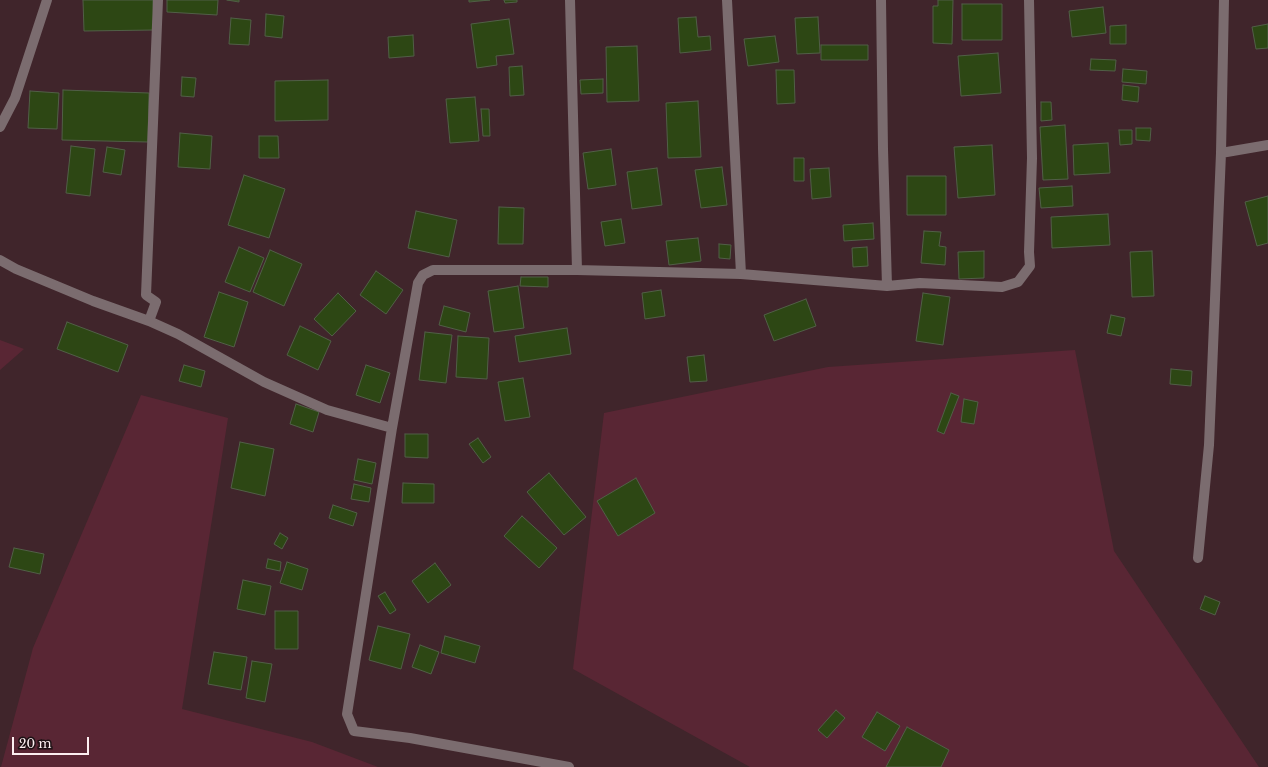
<!DOCTYPE html>
<html>
<head>
<meta charset="utf-8">
<style>
	body { margin:0 }
	#map { position:relative; width:1268px; height:767px; overflow:hidden; background:#40252b; font-family:"Libre Baskerville",serif }
	canvas { display:block }
	.scale { position:absolute; left:12px; top:737px; width:77px; height:18px; box-sizing:border-box; border:2px solid #fdeff1; border-top:0; padding-left:5px; font-size:12px; line-height:14px; white-space:nowrap; color:#fdeff1; -webkit-text-stroke:3px #1e1215; paint-order:stroke }
</style>
</head>
<body>
<div id="map">
<canvas width="1268" height="767"></canvas>
<div class="scale">20 m</div>
</div>
<script>
const context = document.querySelector('canvas').getContext('2d');
context.lineJoin = 'round';
function fillPath(path, color) {
  context.fillStyle = color;
  context.fill(path, 'evenodd');
}
function poly(rows) {
  const path = new Path2D();
  for (const r of rows) {
    path.moveTo(r[0], r[1]);
    for (let i = 2; i < r.length; i += 2) path.lineTo(r[i], r[i + 1]);
  }
  return path;
}
function strokePath(path, color, width, dash) {
  context.strokeStyle = color;
  context.lineWidth = width;
  context.lineCap = dash ? 'butt' : 'round';
  context.setLineDash(dash || []);
  context.stroke(path);
}
fillPath(poly([
	[0,340,24,349,0,370],
	[1075,350,1114,551,1259,767,750,767,573,669,604,413,828,367],
	[141,395,228,418,182,709,312,742,378,767,1,767,33,648]
]), '#592634');
const building = poly([
	[83,0,153,0,154,30,84,31,83,0],
	[167,0,218,0,217,15,167,12,167,0],
	[227,0,239,0,239,2,227,0],
	[469,0,490,0,469,2,469,0],
	[504,0,517,0,517,2,505,3,504,0],
	[938,0,953,0,952,44,933,43,933,6,938,6,938,0],
	[962,4,1002,4,1002,40,962,40,962,4],
	[1103,7,1106,33,1072,37,1069,11,1103,7],
	[266,14,284,16,282,38,265,36,266,14],
	[696,17,698,37,710,36,711,50,680,53,678,18,696,17],
	[818,17,820,53,797,54,795,18,818,17],
	[231,18,251,20,249,45,229,44,231,18],
	[509,19,514,54,496,56,497,65,477,68,471,24,509,19],
	[1268,24,1268,48,1256,49,1252,27,1268,24],
	[1126,25,1126,44,1110,44,1110,26,1126,25],
	[413,35,414,56,389,58,388,37,413,35],
	[775,36,779,62,748,66,744,39,775,36],
	[821,45,868,45,868,60,821,60,821,45],
	[637,46,639,101,607,102,606,47,637,46],
	[998,53,1001,93,961,96,958,56,998,53],
	[1091,59,1116,60,1115,71,1090,70,1091,59],
	[522,66,524,95,510,96,509,67,522,66],
	[1123,69,1147,71,1146,84,1122,82,1123,69],
	[776,70,794,70,795,103,777,104,776,70],
	[182,77,196,78,194,97,181,96,182,77],
	[603,79,603,93,581,94,580,80,603,79],
	[328,80,328,120,275,121,275,81,328,80],
	[1123,85,1139,87,1138,102,1122,100,1123,85],
	[63,90,149,93,148,142,62,140,63,90],
	[30,91,59,93,57,129,28,128,30,91],
	[475,97,479,141,450,143,446,99,475,97],
	[698,101,701,157,668,158,666,103,698,101],
	[1041,102,1051,102,1052,120,1041,121,1041,102],
	[481,109,489,109,490,136,483,136,481,109],
	[1065,125,1068,179,1043,180,1040,127,1065,125],
	[1136,128,1151,128,1150,141,1136,140,1136,128],
	[1119,130,1132,130,1132,144,1120,145,1119,130],
	[180,133,212,136,210,169,178,167,180,133],
	[259,136,278,136,279,158,259,158,259,136],
	[1108,143,1110,173,1074,175,1073,145,1108,143],
	[992,145,995,195,958,198,954,147,992,145],
	[71,146,95,149,90,196,66,193,71,146],
	[107,147,125,150,121,175,103,172,107,147],
	[611,149,616,185,588,189,583,153,611,149],
	[794,158,804,158,804,181,794,181,794,158],
	[722,167,727,205,701,208,695,170,722,167],
	[657,168,662,205,632,209,627,172,657,168],
	[829,168,831,197,812,199,810,169,829,168],
	[244,175,285,189,269,238,228,225,244,175],
	[907,176,946,176,946,215,907,215,907,176],
	[1072,186,1073,206,1041,208,1039,188,1072,186],
	[1268,196,1268,243,1257,246,1245,202,1268,196],
	[499,207,524,208,523,244,498,244,499,207],
	[416,211,457,220,449,257,408,248,416,211],
	[1108,214,1110,245,1052,248,1051,217,1108,214],
	[621,219,625,243,605,246,601,222,621,219],
	[873,223,874,239,844,241,843,225,873,223],
	[924,231,941,232,939,246,946,247,945,265,921,263,924,231],
	[698,238,701,261,669,265,666,241,698,238],
	[719,244,731,245,730,259,719,258,719,244],
	[239,247,264,258,250,292,225,282,239,247],
	[867,247,868,266,853,267,852,248,867,247],
	[270,250,302,264,284,306,253,292,270,250],
	[984,251,984,278,959,279,958,252,984,251],
	[1152,251,1154,296,1132,297,1130,252,1152,251],
	[376,271,403,290,386,314,360,295,376,271],
	[521,277,548,277,548,287,520,286,521,277],
	[518,286,524,328,494,332,488,291,518,286],
	[661,290,665,316,645,319,642,293,661,290],
	[219,292,248,302,234,347,204,337,219,292],
	[338,293,356,311,332,336,314,319,338,293],
	[923,293,950,297,943,345,916,341,923,293],
	[806,299,816,326,774,341,764,315,806,299],
	[444,306,470,313,466,332,439,325,444,306],
	[1111,315,1125,318,1121,336,1107,333,1111,315],
	[67,322,128,345,118,372,57,349,67,322],
	[300,326,331,341,318,370,287,355,300,326],
	[567,328,571,354,519,362,515,336,567,328],
	[425,332,452,335,446,383,419,380,425,332],
	[458,336,489,338,487,379,456,377,458,336],
	[704,355,707,381,690,382,687,357,704,355],
	[184,365,205,371,201,387,179,381,184,365],
	[366,365,390,373,380,403,356,395,366,365],
	[1171,369,1192,371,1191,386,1170,384,1171,369],
	[523,378,530,417,505,421,498,382,523,378],
	[951,393,959,396,944,434,937,431,951,393],
	[964,399,978,402,974,424,961,422,964,399],
	[296,404,319,412,313,432,290,424,296,404],
	[405,434,428,434,428,458,405,457,405,434],
	[478,438,491,457,483,463,469,444,478,438],
	[240,442,274,449,265,496,231,488,240,442],
	[358,459,376,463,372,484,354,480,358,459],
	[549,473,586,517,564,535,527,492,549,473],
	[636,478,655,513,618,536,597,501,636,478],
	[403,483,434,484,434,503,402,503,403,483],
	[354,484,371,488,369,502,351,499,354,484],
	[333,505,357,513,353,526,329,518,333,505],
	[522,516,557,548,539,568,504,536,522,516],
	[280,533,288,538,282,549,274,544,280,533],
	[14,548,44,554,40,574,9,567,14,548],
	[268,559,281,562,280,571,266,568,268,559],
	[287,562,308,569,302,590,280,583,287,562],
	[435,563,451,585,428,603,412,581,435,563],
	[243,580,271,586,265,615,237,609,243,580],
	[385,592,396,610,390,614,378,596,385,592],
	[1205,596,1220,602,1215,615,1200,609,1205,596],
	[275,611,298,611,298,649,275,649,275,611],
	[378,626,410,634,401,669,369,660,378,626],
	[445,636,480,646,475,663,441,653,445,636],
	[420,645,439,652,431,674,412,667,420,645],
	[214,652,247,657,241,690,208,684,214,652],
	[252,661,272,664,265,702,246,698,252,661],
	[836,710,845,718,827,738,818,730,836,710],
	[877,712,900,726,885,751,862,737,877,712],
	[907,727,949,750,941,767,886,767,907,727]
]);
fillPath(building, '#2d4714');
strokePath(building, '#515f47', 1);
strokePath(poly([
	[570,0,577,270,741,274],
	[727,0,741,274,887,286,920,283,1002,287,1018,282,1030,266,1029,252,1032,158,1029,0],
	[881,0,883,149,887,286],
	[0,127,15,98,47,0],
	[1221,153,1268,145],
	[0,260,16,269,93,301,149,321,178,334,264,382,327,410,392,428,347,714,354,731,410,738,569,767],
	[149,321,156,302,146,295,158,0],
	[392,428,418,283,423,275,433,270,577,270],
	[1198,558,1209,445,1221,153,1224,0]
]), '#7b6c6f', 10);
</script>
</body>
</html>
